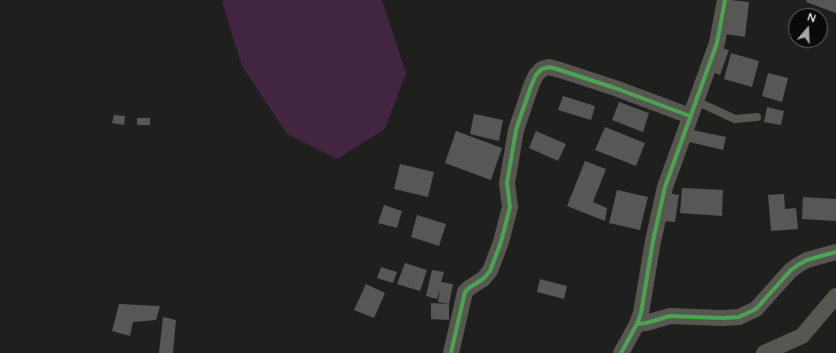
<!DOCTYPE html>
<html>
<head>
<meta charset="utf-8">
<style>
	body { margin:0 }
	#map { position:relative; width:836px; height:353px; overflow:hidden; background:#1f201d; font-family:Quicksand,sans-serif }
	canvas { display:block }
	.north { position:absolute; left:788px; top:8px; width:40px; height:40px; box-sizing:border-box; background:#0a0a08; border:1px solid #666664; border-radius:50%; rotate:19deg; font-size:11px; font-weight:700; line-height:16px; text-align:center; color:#f1f1ee }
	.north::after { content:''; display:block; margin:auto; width:14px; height:18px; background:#a8a8a5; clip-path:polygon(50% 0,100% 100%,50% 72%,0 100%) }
</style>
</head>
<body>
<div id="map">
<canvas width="836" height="353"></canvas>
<div class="north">N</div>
</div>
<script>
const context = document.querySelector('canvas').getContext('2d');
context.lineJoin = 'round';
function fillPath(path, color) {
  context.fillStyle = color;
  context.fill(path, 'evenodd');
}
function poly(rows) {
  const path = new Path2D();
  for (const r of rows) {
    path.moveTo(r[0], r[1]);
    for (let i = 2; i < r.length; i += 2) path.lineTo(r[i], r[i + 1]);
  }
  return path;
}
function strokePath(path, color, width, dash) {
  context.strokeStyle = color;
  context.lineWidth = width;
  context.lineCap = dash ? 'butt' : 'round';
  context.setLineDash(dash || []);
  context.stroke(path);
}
fillPath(poly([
	[225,0,382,0,406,73,385,129,337,159,287,134,242,66,222,2]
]), '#412541');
fillPath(poly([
	[730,0,749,2,745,37,725,34],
	[807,0,836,0,836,13,806,2],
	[719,47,729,50,720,75,710,71],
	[731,53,759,61,752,87,724,79],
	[768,73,788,78,782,102,762,96],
	[563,96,595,106,591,120,558,110],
	[619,102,649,113,643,132,612,120],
	[767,107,784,111,781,125,764,122],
	[474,114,503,120,499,141,470,134],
	[114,115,125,116,124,125,112,123],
	[137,118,150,118,150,125,137,125],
	[605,127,645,143,636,166,595,150],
	[688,129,726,137,723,150,685,141],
	[456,131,502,148,491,180,445,163],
	[536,131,566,144,558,161,529,148],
	[585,161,606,169,593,202,607,208,605,221,567,206],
	[400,164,434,172,428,197,394,189],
	[682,188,723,190,722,216,680,213],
	[617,190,648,197,640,230,609,223],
	[668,193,679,195,675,222,664,221],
	[784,194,785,209,796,208,798,229,771,231,768,195],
	[803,197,836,199,836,221,802,219],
	[384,205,402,211,397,228,378,223],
	[417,215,446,224,439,246,411,237],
	[405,263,427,270,420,291,397,284],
	[381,267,397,272,393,283,377,278],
	[432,270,444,272,441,282,453,284,449,304,449,320,431,319,431,303,449,304,438,302,440,289,437,299,426,296],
	[540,279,567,286,564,299,537,292],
	[366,284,385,293,374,318,354,310],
	[119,304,160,306,156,320,133,322,130,336,112,331],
	[163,317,176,320,173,353,159,353]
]), '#575856');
strokePath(poly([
	[696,101,735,119,757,117]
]), '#565751', 8);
strokePath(poly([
	[637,324,646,323,670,316,722,318,739,317,756,309,790,271,798,265,807,260,836,252],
	[451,353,465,292,469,288,483,279,490,271,501,242,510,207,507,183,516,130,531,86,536,75,542,69,549,67,560,70,615,88,690,116],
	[621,353,637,324,641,313,653,241,665,187,717,43,725,0],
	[764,353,802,336,836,296]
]), '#565751', 16);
strokePath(poly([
	[637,324,646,323,670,316,722,318,739,317,756,309,790,271,798,265,807,260,836,252],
	[451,353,465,292,469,288,483,279,490,271,501,242,510,207,507,183,516,130,531,86,536,75,542,69,549,67,560,70,615,88,690,116],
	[621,353,637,324,641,313,653,241,665,187,717,43,725,0]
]), '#4ca352', 4);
</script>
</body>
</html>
